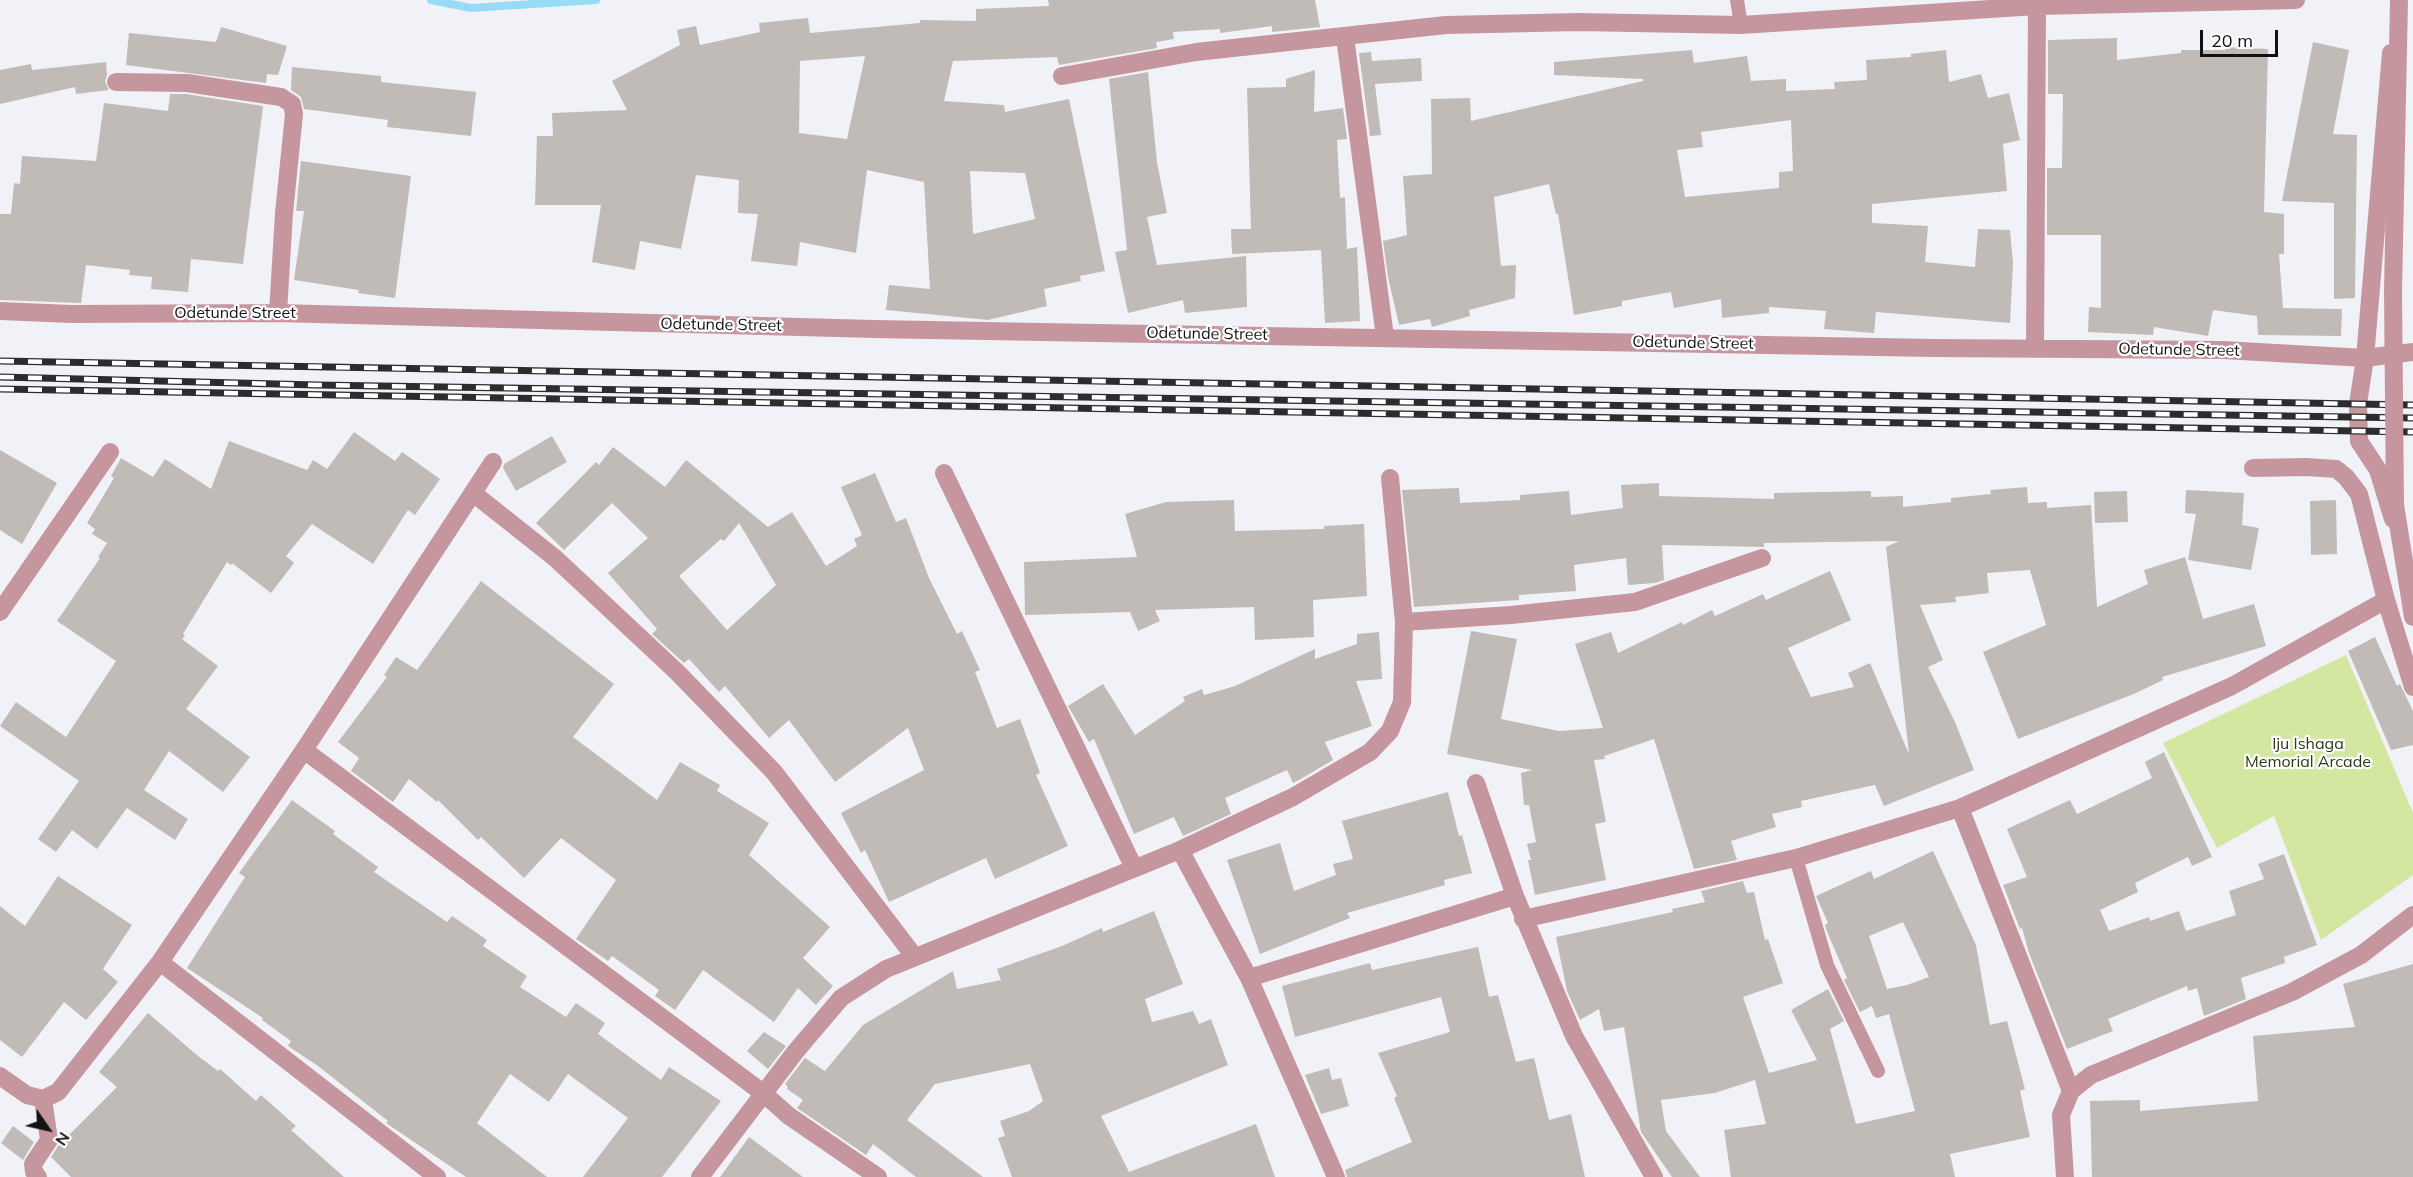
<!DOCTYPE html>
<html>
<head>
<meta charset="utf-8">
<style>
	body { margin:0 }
	#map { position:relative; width:2413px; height:1177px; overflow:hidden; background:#f1f2f7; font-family:Mulish,sans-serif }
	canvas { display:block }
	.north { position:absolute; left:18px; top:1099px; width:60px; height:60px; -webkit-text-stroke:4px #fff; paint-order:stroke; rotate:124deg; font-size:16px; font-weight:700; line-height:24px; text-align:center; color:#121214 }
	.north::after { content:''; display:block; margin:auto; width:21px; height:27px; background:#121214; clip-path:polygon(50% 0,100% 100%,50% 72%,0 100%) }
	.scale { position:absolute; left:2200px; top:30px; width:78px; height:27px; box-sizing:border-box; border:3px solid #121214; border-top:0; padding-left:8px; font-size:18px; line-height:21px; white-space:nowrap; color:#121214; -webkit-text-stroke:4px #fff; paint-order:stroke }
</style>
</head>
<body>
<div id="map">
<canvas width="2413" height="1177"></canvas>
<div class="north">N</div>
<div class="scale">20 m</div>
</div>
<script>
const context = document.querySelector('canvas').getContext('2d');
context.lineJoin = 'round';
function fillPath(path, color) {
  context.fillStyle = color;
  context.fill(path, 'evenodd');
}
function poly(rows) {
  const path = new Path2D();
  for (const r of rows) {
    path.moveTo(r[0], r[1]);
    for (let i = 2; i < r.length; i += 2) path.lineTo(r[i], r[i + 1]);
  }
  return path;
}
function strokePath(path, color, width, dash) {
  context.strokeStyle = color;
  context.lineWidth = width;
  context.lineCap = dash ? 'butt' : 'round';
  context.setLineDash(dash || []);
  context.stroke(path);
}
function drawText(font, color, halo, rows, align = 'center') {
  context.font = font + ' Mulish,sans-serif';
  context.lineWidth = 4.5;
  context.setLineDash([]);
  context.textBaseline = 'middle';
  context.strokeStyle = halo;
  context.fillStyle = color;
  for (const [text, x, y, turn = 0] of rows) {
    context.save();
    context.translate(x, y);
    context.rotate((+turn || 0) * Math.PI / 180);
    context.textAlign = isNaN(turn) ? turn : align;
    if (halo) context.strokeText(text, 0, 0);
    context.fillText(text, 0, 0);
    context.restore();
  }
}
fillPath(poly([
	[2346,655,2413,813,2413,875,2321,940,2274,816,2217,848,2163,743]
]), '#d3e7a1');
strokePath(poly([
	[431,0,471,8,596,0]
]), '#98dbf7', 8);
fillPath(poly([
	[1048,0,1315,0,1320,27,1272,32,1272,26,1220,33,1220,29,1173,32,1174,39,1156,42,1157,48,1059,65,1057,57,953,61,944,101,1004,105,1005,112,1069,99,1105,271,1080,276,1081,281,1044,289,1047,306,988,320,886,310,889,285,930,289,924,182,867,170,856,253,800,242,797,266,751,261,758,214,738,213,739,180,696,175,681,249,640,241,635,270,592,262,601,205,535,205,537,136,553,136,552,113,627,110,612,81,680,45,677,30,696,26,700,45,760,32,759,23,808,18,810,33,920,23,920,20,976,21,976,9,1049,6],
	[865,56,847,139,799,133,800,61],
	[970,171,1025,173,1035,219,973,234],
	[221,27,287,46,278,75,267,74,266,83,126,65,129,33,216,42],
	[2117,38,2117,60,2181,53,2181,50,2225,50,2225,47,2268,49,2264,212,2284,214,2284,254,2279,254,2283,308,2342,309,2341,336,2258,335,2257,316,2213,310,2208,336,2154,327,2153,335,2088,332,2089,307,2101,308,2101,235,2047,235,2047,168,2062,168,2063,94,2048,94,2048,40],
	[2313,42,2349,50,2333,134,2357,135,2355,298,2334,299,2334,203,2282,201],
	[1692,50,1694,63,1747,56,1751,81,1786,79,1786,91,1835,89,1834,82,1867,80,1866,60,1911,57,1911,54,1946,50,1949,82,1981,74,1988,98,2009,93,2020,140,2003,144,2007,191,1872,204,1872,223,1928,226,1925,262,1975,267,1978,229,2010,230,2013,263,2010,323,1876,312,1874,333,1824,329,1826,311,1769,307,1769,313,1722,318,1721,299,1674,308,1671,292,1622,301,1622,306,1574,315,1558,214,1556,214,1549,184,1494,197,1501,266,1516,265,1515,298,1469,310,1470,316,1432,327,1430,319,1399,325,1388,277,1383,241,1407,235,1403,176,1432,174,1431,99,1470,98,1471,121,1643,81,1643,79,1554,75,1554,62],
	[1791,120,1793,171,1779,172,1779,188,1685,197,1677,150,1703,147,1701,132],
	[1371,52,1372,61,1421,58,1422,81,1375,84,1381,135,1370,136,1359,53],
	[106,62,107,75,105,82,109,90,76,94,75,87,0,104,0,70,31,64,32,70],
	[292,67,381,76,381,82,476,92,471,136,387,127,388,120,304,109,301,97,291,90],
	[1315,70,1314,112,1343,108,1347,139,1337,140,1340,198,1345,197,1347,249,1357,247,1360,321,1325,323,1321,250,1232,254,1231,229,1251,229,1247,88,1286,87,1286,79],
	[1148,72,1157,162,1167,213,1147,217,1157,265,1246,256,1247,307,1185,313,1183,300,1128,313,1115,252,1127,250,1109,79],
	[170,94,186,94,263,106,243,264,191,259,188,292,151,289,152,277,129,275,130,270,86,265,81,303,0,300,0,214,11,214,14,183,20,184,22,156,96,161,104,103,168,111],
	[301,161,411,176,395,298,358,293,359,290,294,280,304,211,296,211],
	[354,432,395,461,402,452,440,479,415,515,408,510,373,564,312,524,286,556,294,563,271,593,232,563,231,565,227,562,183,634,185,636,182,639,218,666,186,709,250,757,223,792,169,751,144,790,188,819,175,840,127,808,97,849,72,830,56,852,38,839,79,781,0,726,16,702,66,737,116,661,57,621,100,558,98,557,107,543,92,534,95,529,87,523,114,478,111,476,121,458,153,477,165,459,211,489,229,441,307,470,313,460,327,469],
	[552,436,567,462,516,491,503,468,504,464],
	[613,447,665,487,686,460,768,527,792,512,826,566,857,546,854,539,862,535,841,487,875,473,896,522,906,518,929,578,957,634,962,631,980,670,975,672,997,728,1020,719,1040,773,1036,775,1068,846,995,879,986,858,889,902,865,850,861,853,841,813,924,770,908,728,835,782,789,720,769,738,725,686,719,692,689,659,684,663,652,634,657,629,608,573,648,538,612,503,564,550,536,523,596,462,599,465],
	[739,523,776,585,727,630,679,576,721,539,724,541],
	[0,450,57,483,22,544,0,530],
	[1659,483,1659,496,1774,499,1774,493,1871,491,1871,497,1903,496,1903,507,1951,502,1951,498,1991,494,1990,490,2027,487,2028,503,2047,502,2047,508,2091,505,2097,607,2148,584,2144,570,2185,557,2203,619,2254,604,2266,646,2162,677,2163,680,2136,693,2018,739,1983,652,2046,625,2030,570,1987,573,1989,593,1955,597,1956,602,1920,605,1943,660,1928,667,1955,722,1974,770,1884,806,1875,785,1801,801,1802,807,1772,814,1776,827,1731,841,1737,860,1694,869,1654,739,1604,756,1605,759,1594,760,1606,822,1595,824,1606,880,1535,895,1528,860,1531,860,1527,844,1536,842,1529,805,1524,805,1521,773,1532,770,1447,754,1471,631,1517,639,1501,719,1559,731,1603,728,1575,644,1611,632,1618,653,1682,622,1683,625,1712,610,1715,616,1763,594,1766,600,1830,571,1851,620,1788,648,1811,697,1854,687,1848,673,1870,663,1909,754,1886,547,1899,541,1764,543,1764,547,1662,545,1664,580,1655,583,1628,585,1626,558,1574,565,1576,591,1519,595,1519,600,1414,607,1402,490,1459,488,1460,503,1520,500,1520,495,1569,491,1571,515,1623,508,1621,485],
	[2186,490,2244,493,2242,525,2259,528,2251,570,2188,560,2196,514,2185,513],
	[2127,491,2128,522,2095,523,2094,492],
	[1234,500,1235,531,1324,529,1324,526,1364,524,1367,596,1313,600,1314,637,1255,640,1254,607,1155,610,1160,621,1138,631,1130,612,1025,615,1024,562,1137,557,1125,514,1166,502],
	[2336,500,2337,554,2311,555,2310,501],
	[481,581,614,684,573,737,657,800,680,762,720,785,717,791,769,823,749,855,830,927,803,958,833,986,816,1005,798,988,774,1022,703,970,675,1010,655,996,659,990,612,956,608,961,576,939,616,880,561,838,524,878,481,837,478,840,438,800,437,802,409,779,393,802,351,771,359,758,338,742,387,677,384,675,396,657,417,670],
	[1379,632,1382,679,1356,681,1372,726,1325,742,1333,760,1299,780,1293,783,1287,770,1225,798,1231,814,1183,836,1174,817,1134,834,1094,739,1089,742,1068,706,1103,684,1135,735,1185,701,1183,697,1202,689,1204,695,1235,686,1315,649,1315,659,1357,644,1357,634],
	[2375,637,2397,686,2400,684,2413,711,2413,745,2391,750,2348,651],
	[2164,752,2212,857,2192,866,2188,857,2135,883,2138,892,2100,910,2109,931,2149,917,2150,921,2179,911,2186,931,2236,915,2229,891,2264,879,2258,864,2284,854,2317,945,2284,957,2285,963,2241,978,2246,999,2204,1016,2197,988,2188,991,2187,986,2108,1019,2113,1031,2067,1049,2029,953,2022,928,2020,929,2003,885,2027,877,2007,829,2070,800,2077,814,2152,778,2145,762],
	[1448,792,1459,836,1462,835,1472,873,1444,880,1445,885,1347,913,1350,918,1260,954,1227,860,1280,843,1294,891,1336,875,1333,864,1353,859,1342,821],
	[292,800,335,831,333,834,378,867,374,872,447,922,452,916,487,940,483,946,527,976,520,987,566,1017,576,1003,605,1023,598,1034,661,1080,669,1067,721,1101,662,1177,583,1177,628,1118,568,1074,549,1102,510,1074,477,1123,547,1177,466,1177,386,1123,388,1121,318,1066,288,1046,291,1041,262,1020,263,1018,187,968,245,877,239,873],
	[1933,851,1976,945,1990,1025,2007,1021,2025,1089,2020,1091,2030,1137,1950,1154,1955,1177,1731,1177,1724,1130,1766,1124,1755,1080,1715,1093,1661,1100,1666,1131,1700,1177,1672,1177,1641,1132,1624,1027,1604,1031,1599,1009,1580,1020,1567,991,1556,937,1673,912,1672,909,1705,902,1701,891,1743,881,1747,893,1754,892,1765,940,1768,939,1783,983,1743,997,1769,1073,1817,1060,1791,1010,1828,989,1844,1021,1830,1029,1856,1124,1915,1111,1889,1014,1876,1018,1872,1006,1860,1012,1844,980,1847,978,1826,929,1825,925,1828,923,1816,896,1871,871,1874,879],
	[1903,922,1929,977,1907,985,1887,989,1869,936],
	[58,876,132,925,103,969,118,982,86,1020,64,1002,22,1057,0,1040,0,906,25,926],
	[1154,911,1183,984,1145,999,1152,1022,1193,1011,1199,1024,1211,1019,1228,1065,1101,1116,1129,1172,1256,1124,1275,1177,1012,1177,998,1138,1005,1136,1000,1121,1029,1111,1043,1101,1030,1064,935,1084,907,1120,983,1177,916,1177,873,1144,866,1155,797,1108,803,1100,787,1089,788,1087,785,1084,805,1058,825,1071,863,1025,953,971,957,989,1001,980,997,969,1062,946,1102,928,1103,932],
	[1478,947,1489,997,1498,995,1516,1062,1534,1058,1549,1120,1571,1114,1585,1177,1347,1177,1345,1170,1412,1142,1394,1098,1397,1096,1378,1053,1450,1032,1441,997,1295,1037,1282,986,1370,963,1372,970],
	[2413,964,2413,1177,2092,1177,2090,1101,2140,1100,2140,1111,2258,1101,2253,1036,2355,1027,2343,984],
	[148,1013,198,1056,218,1071,220,1069,256,1101,261,1095,296,1126,291,1130,344,1177,71,1177,51,1157,58,1146,117,1087,99,1072],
	[764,1032,786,1046,768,1069,747,1051],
	[1329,1068,1332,1080,1341,1078,1349,1106,1321,1114,1305,1075],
	[13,1126,34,1142,23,1160,1,1143],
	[749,1137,803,1177,720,1177]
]), '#c0bbb7');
strokePath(poly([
	[1737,0,1741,25],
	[1796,858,1827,965,1878,1071]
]), '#c6969f', 14);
strokePath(poly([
	[1345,37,1385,337],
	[2391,53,2365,358,2358,404,2359,441,2378,470,2393,519],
	[1062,76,1196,52,1446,25,1578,22,1741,25,2037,6,2296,0],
	[116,82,187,83,281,97,292,104,294,114,284,213,278,313],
	[0,311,71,314,278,313,874,329,1933,348,2223,350,2365,358,2413,352],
	[2035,349,2037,6],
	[2253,468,2306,467,2336,469,2346,477,2359,494,2386,600,2413,687],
	[944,473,1134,868],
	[473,493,555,558,677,672,774,772,914,956],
	[0,612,110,452],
	[1404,622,1511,615,1635,602,1762,558],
	[304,750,763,1093,789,1116,878,1177],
	[1476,783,1515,896,1574,1036,1654,1177],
	[1960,808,2071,1091],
	[1180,850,1249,978,1336,1177],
	[1523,919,1796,858,1960,808,2232,686,2386,600],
	[160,962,437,1177],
	[1249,978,1515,896],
	[0,1076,27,1095,43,1099,58,1092,160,962,304,750,493,462],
	[38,1177,34,1172,33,1164,49,1140,43,1099],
	[700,1177,796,1051,841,998,886,969,1180,850,1293,797,1370,752,1390,731,1402,702,1404,622,1390,478],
	[2065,1177,2061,1115,2071,1091,2091,1075,2292,992,2361,955,2413,915]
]), '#c6969f', 18);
const rail = poly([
	[0,361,2413,405],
	[0,377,317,385,2413,418],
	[0,389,2413,432]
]);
strokePath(rail, '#2b2c2e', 7);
strokePath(rail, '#fff', 4.5, [14]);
strokePath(poly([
	[2399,0,2393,291,2395,505,2413,617]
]), '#c6969f', 18);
drawText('16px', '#121214', '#fff', [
	["Odetunde Street",235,313],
	["Odetunde Street",721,325,1],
	["Odetunde Street",1207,334,1],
	["Odetunde Street",1693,343,1],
	["Odetunde Street",2179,350,1]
]);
drawText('16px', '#303a11', '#fff', [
	["Iju Ishaga",2308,744],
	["Memorial Arcade",2308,762]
]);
</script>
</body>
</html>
